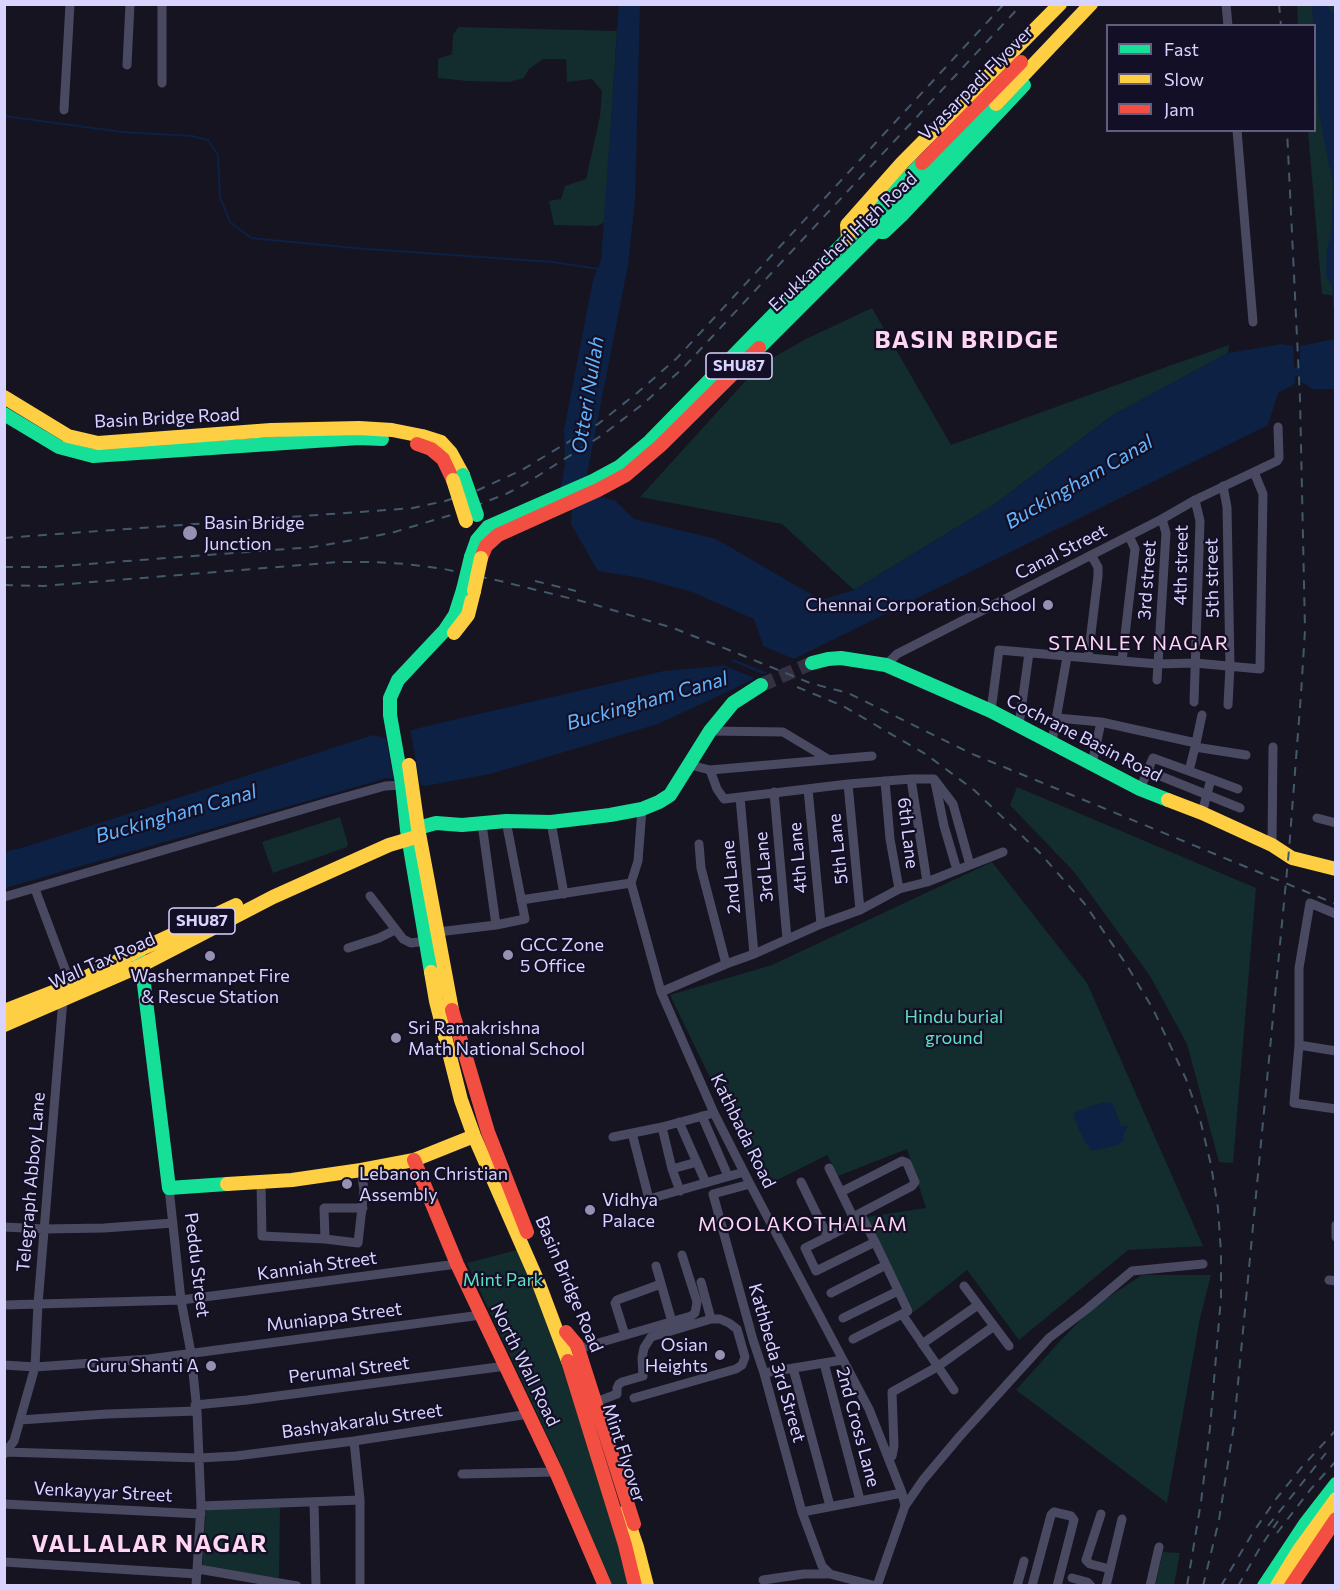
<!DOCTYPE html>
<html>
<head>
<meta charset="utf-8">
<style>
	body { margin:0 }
	#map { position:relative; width:1340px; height:1590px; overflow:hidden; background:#161421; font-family:Commissioner,sans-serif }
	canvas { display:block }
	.frame { position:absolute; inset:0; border:6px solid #d9d4ff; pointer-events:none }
	.legend { position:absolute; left:1106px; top:24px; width:210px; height:108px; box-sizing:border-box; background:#130f26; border:2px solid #625e7d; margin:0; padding:8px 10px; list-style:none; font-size:18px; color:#d9d4ff }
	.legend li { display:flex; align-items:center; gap:12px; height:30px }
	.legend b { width:30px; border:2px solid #625e7d }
</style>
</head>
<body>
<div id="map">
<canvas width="1340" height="1590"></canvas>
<div class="frame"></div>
<ul class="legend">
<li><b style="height:8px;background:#16e098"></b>Fast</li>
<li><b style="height:8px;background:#ffcf43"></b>Slow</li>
<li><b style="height:8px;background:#f24e42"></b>Jam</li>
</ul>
</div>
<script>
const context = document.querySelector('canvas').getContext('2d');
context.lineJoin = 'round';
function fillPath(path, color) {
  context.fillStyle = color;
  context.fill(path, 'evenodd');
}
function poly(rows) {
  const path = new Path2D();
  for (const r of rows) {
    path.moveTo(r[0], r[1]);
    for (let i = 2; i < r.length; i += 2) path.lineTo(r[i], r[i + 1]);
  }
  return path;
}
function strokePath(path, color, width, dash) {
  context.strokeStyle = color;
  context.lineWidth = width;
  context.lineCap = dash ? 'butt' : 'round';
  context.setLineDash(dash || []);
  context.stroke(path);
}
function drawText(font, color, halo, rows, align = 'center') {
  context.font = font + ' Commissioner,sans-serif';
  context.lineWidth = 4.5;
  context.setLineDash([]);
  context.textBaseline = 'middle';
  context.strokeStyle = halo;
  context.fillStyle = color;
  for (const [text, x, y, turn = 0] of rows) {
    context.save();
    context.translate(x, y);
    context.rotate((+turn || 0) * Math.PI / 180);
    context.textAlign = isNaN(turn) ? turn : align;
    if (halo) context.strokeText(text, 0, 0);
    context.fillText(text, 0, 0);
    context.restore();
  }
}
fillPath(poly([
	[1297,5,1335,5,1335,296,1322,294,1308,131,1314,130,1314,26,1298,25],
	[459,27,617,31,605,222,597,226,554,225,549,201,561,199,565,186,586,179,600,116,602,91,592,79,567,82,566,59,543,59,529,69,524,78,509,82,467,81,438,78,438,59,452,54,453,34],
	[872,308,951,445,1169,366,1229,345,1228,353,1113,415,995,504,854,590,782,524,640,497,760,365,806,339],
	[1017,787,1256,888,1233,1163,1219,1162,1187,1044,1150,976,1075,873,1010,805],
	[340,817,348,844,347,847,273,873,262,842],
	[992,862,1087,983,1203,1246,1128,1250,1019,1340,967,1270,914,1312,866,1217,926,1208,907,1149,838,1176,827,1155,763,1187,670,995,772,965],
	[517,1250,540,1304,567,1373,630,1585,611,1585,557,1456,467,1263],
	[1142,1275,1211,1275,1200,1318,1167,1503,1016,1390,1061,1340,1092,1308],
	[280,1507,279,1578,202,1567,206,1509],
	[1163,1552,1180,1553,1174,1585,1155,1585]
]), '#132c2d');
fillPath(poly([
	[619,5,640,5,635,199,628,265,587,474,599,497,614,500,634,519,716,539,821,600,854,590,995,504,1113,415,1228,353,1282,344,1293,346,1295,384,1278,393,1268,425,727,692,658,724,490,774,425,786,387,778,5,888,4,852,25,847,373,735,384,738,423,727,664,671,720,666,763,645,754,619,692,592,641,578,598,571,571,524,572,508,561,487,565,465,564,430,593,280,601,261],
	[1312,5,1326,5,1335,16,1336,304,1333,308,1332,286,1326,276,1327,251,1331,232,1333,184,1319,114],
	[1335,339,1335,389,1312,389,1300,381,1300,346],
	[1110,1102,1114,1106,1120,1124,1121,1126,1128,1126,1123,1135,1124,1140,1118,1145,1091,1151,1080,1132,1073,1114,1075,1112,1101,1103]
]), '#0d2144');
fillPath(poly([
	[758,644,799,661,771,674,730,658,742,652,745,653,747,650],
	[727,659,767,676,759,680,718,663],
	[410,728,421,789,394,781,385,734]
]), '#161421');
strokePath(poly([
	[4,116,122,132,192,136,208,140,218,155,220,197,230,222,251,238,354,248,552,262,599,269]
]), '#0d2144', 2);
strokePath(poly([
	[1285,374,1336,364]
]), '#0d2144', 9);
strokePath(poly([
	[761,685,812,663]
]), '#333142', 14, [14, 7]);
strokePath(poly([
	[1226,4,1228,26],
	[127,65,130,4],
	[162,83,162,4],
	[64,110,70,4],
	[1237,130,1253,322],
	[1223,486,1227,507,1230,666,1228,705],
	[1088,658,1098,576,1098,567,1091,555],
	[1122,661,1135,549,1129,536],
	[886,665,897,654,1162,519,1195,500,1277,461,1279,458,1278,427],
	[1157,680,1166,533,1162,519],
	[1194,702,1200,521,1195,500],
	[991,711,999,650,1122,661,1158,664,1195,663,1260,669,1263,494,1254,472],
	[1057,718,1101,722,1196,743,1189,771],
	[1019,725,1029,653],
	[710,731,783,732,828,759],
	[1052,742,1067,657],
	[1196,743,1202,715],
	[1195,747,1246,755],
	[1092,764,1101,722],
	[690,765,710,770,872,756],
	[710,770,717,789,724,799,848,784,911,779,934,779,953,804,970,865],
	[1148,771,1240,808],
	[911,779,927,882],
	[1211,779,1238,789],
	[885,781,890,839,899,889],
	[935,782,944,826,957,870],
	[848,784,860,910],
	[808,789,821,924],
	[1140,789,1153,758,1211,779,1202,813],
	[774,792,787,939],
	[740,797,754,954],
	[642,809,638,861,631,883,661,992,714,1113,750,1184,869,1409,902,1493,905,1506,877,1586],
	[1317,818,1336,823],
	[551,822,564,894],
	[482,824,496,925],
	[699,844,701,868,726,964],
	[1272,845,1273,747],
	[35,889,71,985],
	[370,896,403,939,411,943,426,941],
	[4,897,328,802,385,786,402,785],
	[521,900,631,883],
	[1336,914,1310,903,1299,968,1299,1045,1294,1103,1336,1109],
	[438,932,496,925,525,919,506,821],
	[348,948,379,938,395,930],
	[661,992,726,964,754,954,821,924,860,910,899,889,927,882,1003,852],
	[1299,1045,1336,1051],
	[702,1116,728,1176],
	[679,1122,706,1183],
	[662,1127,672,1169,680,1191],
	[632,1133,649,1199,744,1172],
	[613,1137,662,1127,714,1113],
	[829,1168,855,1221],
	[672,1169,697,1162],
	[261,1182,262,1236,325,1239,358,1243,364,1190,361,1170],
	[801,1182,828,1237],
	[750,1184,713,1194,753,1340,764,1373,802,1512,822,1566,830,1574],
	[169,1188,181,1300,191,1353,197,1411,201,1506,196,1586],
	[841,1192,902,1161,907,1163,915,1182,912,1186,853,1217],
	[1336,1225,1336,1237],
	[4,1227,44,1229,104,1228,173,1223],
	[325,1239,324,1208,363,1208],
	[656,1266,672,1322],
	[1329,1280,1336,1281],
	[964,1286,1009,1346],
	[831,1293,886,1265],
	[4,1305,181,1300,457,1264],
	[902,1314,954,1390],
	[843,1318,898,1291],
	[625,1335,615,1303,617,1300,661,1284],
	[853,1339,908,1311,875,1242,863,1219,805,1248,816,1271,875,1242],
	[922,1344,978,1305],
	[578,1349,691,1316,695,1313,697,1302,682,1255],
	[824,1363,860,1500],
	[4,1365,35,1367,149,1359,481,1315],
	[793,1368,830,1506],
	[764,1373,842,1360],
	[634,1398,736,1369,742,1365,745,1357,737,1329,729,1323,720,1319,711,1319],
	[596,1402,617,1394,617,1388,619,1384,622,1382,643,1376,642,1358,644,1348,651,1337,711,1319,701,1282],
	[195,1405,247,1400,506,1366],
	[20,1420,107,1414,197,1411],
	[354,1441,360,1500,360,1586],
	[5,1452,200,1458,236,1456,354,1441,529,1414],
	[4,1454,14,1441,35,1367,38,1304,63,999],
	[889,1458,892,1456,894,1446,892,1392,937,1367,994,1326],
	[462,1474,556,1472],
	[314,1502,316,1586],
	[4,1504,201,1514],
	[201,1506,360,1500],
	[905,1506,923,1480,960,1436,1049,1338,1087,1309,1132,1271,1203,1264],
	[802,1512,902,1493],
	[1101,1514,1086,1560,1090,1564,1110,1569],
	[4,1562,197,1574],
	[198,1569,297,1586],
	[1072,1578,1087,1582,1091,1586],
	[763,1580,804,1574,830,1574,876,1586],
	[1017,1586,1024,1561],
	[1032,1586,1051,1515,1054,1512,1071,1516,1074,1520,1057,1586],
	[1106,1586,1122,1519],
	[1150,1586,1159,1547]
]), '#4a4962', 9);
strokePath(poly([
	[881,232,884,232,902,215,1024,85],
	[759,348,874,233,996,104],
	[4,414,59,447,93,456,359,438,382,439],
	[471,557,477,540,488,527,593,481,619,467,650,441,922,163],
	[812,663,828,659,841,658,886,665,991,711,1140,789,1168,800],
	[418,828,436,823,462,825,506,821,551,822,610,815,642,809,659,802,670,795,710,731,733,703,761,685],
	[139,957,142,968,169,1188,227,1184],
	[431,972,407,830,402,783,390,715,390,698,398,680,445,630,455,615,463,590],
	[1264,1586,1305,1524,1336,1484]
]), '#16e098', 14);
strokePath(poly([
	[996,104,1091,4],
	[848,238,847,225,902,163,1060,4],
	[4,397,68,436,98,443,271,430,359,428,392,430,422,436,441,442,451,453,463,475],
	[454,633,468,615,474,591],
	[409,765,418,828,452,1010],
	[1168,800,1202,813,1272,845,1292,858,1336,869],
	[431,972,436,1001,461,1100,474,1136,539,1284,568,1361],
	[4,1011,71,985,137,951,236,905],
	[4,1025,142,965,273,897,389,845,416,837],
	[227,1184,292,1180,361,1170,414,1160,474,1136],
	[625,1512,637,1547,647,1586],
	[1277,1586,1299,1550,1336,1499]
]), '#ffcf43', 14);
strokePath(poly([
	[922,163,1021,62],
	[417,444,431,449,443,459,453,480],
	[481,558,486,546,498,535,598,490,626,475,660,446,759,348],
	[452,1010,488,1132,527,1232],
	[414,1160,457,1264,556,1472,605,1586],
	[566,1332,577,1345,634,1524],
	[568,1361,625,1545,635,1586],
	[1291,1586,1336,1519]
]), '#f24e42', 14);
strokePath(poly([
	[1279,4,1281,26],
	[4,538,413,508,445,501,476,491,522,470,598,424,637,393,677,358,1004,4],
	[4,567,48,567,313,547,342,542,391,533,451,515,506,494,525,484,601,436,643,404,683,368,1022,4],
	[535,581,576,591],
	[4,585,43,586,339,562,375,562,406,564,444,569,500,581,589,603,673,628,739,654,810,683,848,693,970,753,1336,904],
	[797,687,843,706,927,755,974,790,1039,852,1084,903,1126,964,1153,1009,1186,1079,1200,1119,1211,1165,1218,1208,1221,1253,1221,1297,1210,1428,1201,1502,1187,1586],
	[1268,1526,1326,1453],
	[1277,1533,1310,1490,1336,1461],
	[1203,1586,1219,1520,1234,1425,1289,850,1301,694,1305,630,1300,399,1287,130],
	[1221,1586,1252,1534,1276,1499,1301,1468,1336,1430],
	[1238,1586,1261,1546,1278,1521]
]), '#43596b', 2, [9, 8]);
strokePath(poly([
	[463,475,477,515],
	[463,590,471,557]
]), '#16e098', 14);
strokePath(poly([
	[453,480,466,521],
	[474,591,481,558]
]), '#ffcf43', 14);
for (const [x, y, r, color] of [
	[190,533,8,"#9591b1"],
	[1048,605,6,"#9591b1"],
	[508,955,6,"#9591b1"],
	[210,956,6,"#9591b1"],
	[396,1038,6,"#9591b1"],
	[347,1184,6,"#9591b1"],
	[590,1210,6,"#9591b1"],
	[720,1355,6,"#9591b1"],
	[211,1366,6,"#9591b1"]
]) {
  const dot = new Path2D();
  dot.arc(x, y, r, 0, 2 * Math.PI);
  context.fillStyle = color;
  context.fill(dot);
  strokePath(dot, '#130f26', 2);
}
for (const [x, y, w] of [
	[739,366,66],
	[202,921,66]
]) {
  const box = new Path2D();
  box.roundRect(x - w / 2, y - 13, w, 26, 4.5);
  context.fillStyle = '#130f26';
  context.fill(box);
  strokePath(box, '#d9d4ff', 1.5);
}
drawText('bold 16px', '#d9d4ff', null, [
	["SHU87",739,366],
	["SHU87",202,921]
]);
drawText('18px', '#d9d4ff', '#130f26', [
	["Vyasarpadi Flyover",976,83,-45],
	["Erukkancheri High Road",843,242,-43],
	["Basin Bridge Road",167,418,-3],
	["Canal Street",1061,552,-27],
	["4th street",1181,565,-89],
	["5th street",1212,578,-91],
	["3rd street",1147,580,-86],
	["Cochrane Basin Road",1084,738,27],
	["6th Lane",908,833,83],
	["5th Lane",838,849,-96],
	["4th Lane",798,858,-95],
	["3rd Lane",764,867,-95],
	["2nd Lane",731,877,-95],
	["Wall Tax Road",102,961,-24],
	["Kathbada Road",743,1131,64],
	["Telegraph Abboy Lane",31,1182,-85],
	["Peddu Street",197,1265,83],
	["Kanniah Street",317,1266,-8],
	["Basin Bridge Road",569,1284,67],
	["Muniappa Street",334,1317,-7],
	["Kathbeda 3rd Street",777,1363,74],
	["North Wall Road",525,1365,64],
	["Perumal Street",349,1370,-7],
	["Bashyakaralu Street",362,1421,-8],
	["2nd Cross Lane",858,1427,75],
	["Mint Flyover",624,1453,72],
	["Venkayyar Street",103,1492,3]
]);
drawText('18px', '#d9d4ff', '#130f26', [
	["Basin Bridge",204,523],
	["Junction",204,544],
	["Chennai Corporation School",1036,605,"right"],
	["GCC Zone",520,945],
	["5 Office",520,966],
	["Washermanpet Fire",210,976,"center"],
	["& Rescue Station",210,997,"center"],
	["Sri Ramakrishna",408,1028],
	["Math National School",408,1049],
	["Lebanon Christian",359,1174],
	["Assembly",359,1195],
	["Vidhya",602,1200],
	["Palace",602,1221],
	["Osian",708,1345,"right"],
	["Heights",708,1366,"right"],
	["Guru Shanti A",199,1366,"right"]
], 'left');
drawText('18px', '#5fe0c0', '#130f26', [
	["Hindu burial",954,1017],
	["ground",954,1038],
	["Mint Park",503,1280]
]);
drawText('italic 20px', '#62b6ff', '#130f26', [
	["Otteri Nullah",588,395,-81],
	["Buckingham Canal",1079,482,-30],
	["Buckingham Canal",647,701,-16],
	["Buckingham Canal",176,814,-16]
]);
context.letterSpacing = '1.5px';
drawText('20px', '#ffd6f0', '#130f26', [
	["STANLEY NAGAR",1139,643],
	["MOOLAKOTHALAM",803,1224]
]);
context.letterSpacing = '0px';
context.letterSpacing = '1.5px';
drawText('bold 24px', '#ffd6f0', '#130f26', [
	["BASIN BRIDGE",967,340],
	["VALLALAR NAGAR",150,1544]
]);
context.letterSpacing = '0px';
</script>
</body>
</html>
